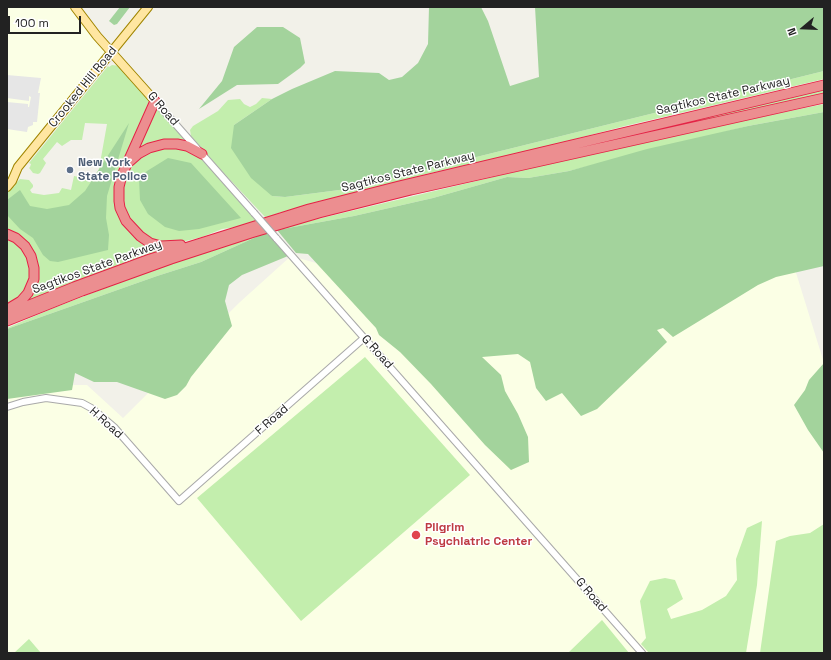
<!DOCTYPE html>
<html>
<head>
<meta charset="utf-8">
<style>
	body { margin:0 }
	#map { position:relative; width:831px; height:660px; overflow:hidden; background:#f2f1e9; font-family:"Space Grotesk",sans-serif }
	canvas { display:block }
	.frame { position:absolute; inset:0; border:8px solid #222; pointer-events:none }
	.north { position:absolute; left:783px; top:8px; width:40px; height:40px; -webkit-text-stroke:3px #fff; paint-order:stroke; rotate:251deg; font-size:11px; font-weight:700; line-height:16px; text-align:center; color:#222 }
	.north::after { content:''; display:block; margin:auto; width:14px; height:18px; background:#222; clip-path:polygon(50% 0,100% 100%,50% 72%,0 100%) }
	.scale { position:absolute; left:8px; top:16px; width:73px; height:18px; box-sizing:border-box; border:2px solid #222; border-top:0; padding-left:5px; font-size:12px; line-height:14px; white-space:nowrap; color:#222; -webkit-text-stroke:3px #fff; paint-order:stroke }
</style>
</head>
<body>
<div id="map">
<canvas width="831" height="660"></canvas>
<div class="frame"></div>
<div class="north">N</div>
<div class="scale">100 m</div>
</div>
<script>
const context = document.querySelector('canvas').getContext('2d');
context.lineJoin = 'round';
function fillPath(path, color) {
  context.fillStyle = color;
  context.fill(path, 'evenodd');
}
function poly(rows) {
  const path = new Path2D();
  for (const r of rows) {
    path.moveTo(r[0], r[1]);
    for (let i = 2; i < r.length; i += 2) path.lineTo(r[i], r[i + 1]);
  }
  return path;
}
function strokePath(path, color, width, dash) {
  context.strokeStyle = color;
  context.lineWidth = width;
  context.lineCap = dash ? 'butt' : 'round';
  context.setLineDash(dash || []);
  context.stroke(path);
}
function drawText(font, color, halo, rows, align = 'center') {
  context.font = font + ' "Space Grotesk",sans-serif';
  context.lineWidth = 3;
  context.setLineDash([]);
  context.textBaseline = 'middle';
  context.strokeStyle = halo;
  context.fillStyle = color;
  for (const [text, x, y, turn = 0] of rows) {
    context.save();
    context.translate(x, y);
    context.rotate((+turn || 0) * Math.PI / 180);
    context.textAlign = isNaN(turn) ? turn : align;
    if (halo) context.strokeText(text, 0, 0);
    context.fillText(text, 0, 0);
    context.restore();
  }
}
fillPath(poly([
	[7,7,74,7,111,51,7,180],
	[291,256,391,284,793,263,824,363,824,653,7,653,7,394,47,385,87,385,123,418,240,302]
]), '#fbffe5');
fillPath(poly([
	[112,65,120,66,150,100,151,104,117,187,125,224,167,249,23,304,37,261,7,230,7,192,13,187,14,187,16,183,20,179,29,180,33,185,33,187,30,190,32,193,44,195,59,193,62,188,71,190,74,176,79,177,90,182,99,169,107,124,85,123,82,140,71,140,62,146,57,142,43,159,46,163,40,173,38,174,33,173,30,169,29,168,30,167,31,164,29,163,108,66,109,67],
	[824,71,824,79,625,126,521,153,426,174,282,214,281,212,266,218,219,168,191,136,190,130,193,126,218,111,228,100,240,99,244,104,250,107,256,104,262,98,272,99,234,125,272,196,285,197,347,189],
	[824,88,824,95,695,124,693,119],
	[824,104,824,112,748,126,569,171,528,178,507,177,433,198,354,216,277,230,276,229,560,161,722,125],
	[156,106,189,143,138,151],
	[162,146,194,151,203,160,257,221,238,227,222,229,202,237,178,243,161,243,139,232,125,210,123,187,130,166,147,151],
	[267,232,201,262,157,276,7,329,7,328,51,309,131,278,207,251],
	[7,237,24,248,31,263,31,278,24,294,7,307],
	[365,357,470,475,301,621,197,498],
	[762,521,757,585,746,653,649,653,641,644,646,638,640,601,650,581,665,578,675,580,683,599,667,609,671,619,702,610,726,596,737,580,736,559,747,528],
	[824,524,824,653,760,653,776,541,790,536,810,533],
	[602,620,629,653,568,653],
	[29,639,41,653,14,653]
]), '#c3eead');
fillPath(poly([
	[120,7,130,7,117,24,114,25,109,21],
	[429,7,481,7,488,21,510,86,539,77,535,7,824,7,824,71,347,189,285,197,272,196,251,178,231,148,234,125,272,99,292,89,335,71,379,73,389,80,402,77,418,63,428,44],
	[257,27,283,27,300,38,305,63,300,68,278,84,237,85,199,109,222,81,234,47],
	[824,112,824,266,776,277,758,285,673,337,663,328,657,330,667,342,597,409,581,416,562,393,546,401,536,388,530,362,518,354,482,357,501,375,505,391,518,414,528,437,529,462,511,470,485,445,431,384,400,352,379,335,376,328,308,254,296,253,277,230,354,216,433,198,507,177,528,178,569,171,647,149,748,126],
	[129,123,107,196,106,218,109,235,108,250,58,262,50,261,43,255,33,238,20,229,7,215,7,200,20,190,30,206,47,209,69,205,85,191],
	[168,158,191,163,241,218,199,229,179,231,165,227,148,214,140,200,139,179,147,171],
	[267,232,288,256,242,275,229,285,225,301,232,326,191,377,186,386,177,395,165,399,117,382,94,382,75,373,72,390,7,399,7,329,157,276,201,262],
	[824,363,824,453,808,430,794,405,805,390,809,380]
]), '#a3d39c');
fillPath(poly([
	[7,75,41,78,38,93,40,93,37,122,33,122,33,125,28,127,27,132,7,129,7,102,28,104,28,107,29,107,31,97,29,96,29,101,7,98]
]), '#e6e6e6');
const minor = poly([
	[155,101,254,213],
	[276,238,642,653],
	[7,407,23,402,46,398,82,403,93,409,114,427,179,501,364,338]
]);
const major = poly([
	[75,7,97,36,155,101],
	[7,187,12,181,18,167,148,7]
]);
const highway = poly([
	[155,101,122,175,119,187,119,201,120,208,126,221,140,236,150,243,161,246,181,245],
	[130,161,138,154,149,148,164,144,177,144,187,146,202,154],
	[7,234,16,238,25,246,31,256,34,268,34,279,28,293,21,301,11,307],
	[7,314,74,287,150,259,309,209,399,186,824,85],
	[7,321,82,291,171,259,251,233,319,213,411,190,824,98]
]);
strokePath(minor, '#a9a9a9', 8);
strokePath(major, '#a08500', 10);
strokePath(highway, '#e42245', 11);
strokePath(minor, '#fff', 6);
strokePath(major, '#ffe6a1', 8);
strokePath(highway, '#ec8e90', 9);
const minorBridge = poly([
	[254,213,276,238]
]);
strokePath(minorBridge, '#a9a9a9', 8, []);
strokePath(minorBridge, '#fff', 6);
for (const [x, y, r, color] of [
	[70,170,4,"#5c6f8a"],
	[416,535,5,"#e0444e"]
]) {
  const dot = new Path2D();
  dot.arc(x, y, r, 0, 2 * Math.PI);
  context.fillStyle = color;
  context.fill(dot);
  strokePath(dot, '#fff', 1.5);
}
drawText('12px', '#222', '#fff', [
	["Crooked Hill Road",83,87,-51],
	["Sagtikos State Parkway",723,96,-13],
	["G Road",163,109,49],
	["Sagtikos State Parkway",408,172,-14],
	["Sagtikos State Parkway",97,267,-20],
	["G Road",377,352,48],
	["F Road",272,420,-41],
	["H Road",106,423,42],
	["G Road",591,595,49]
]);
drawText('bold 12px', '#4e5e75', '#fff', [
	["New York",78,163],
	["State Police",78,177]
], 'left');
drawText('bold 12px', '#be3a42', '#fff', [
	["Pilgrim",425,528],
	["Psychiatric Center",425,542]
], 'left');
</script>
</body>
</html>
